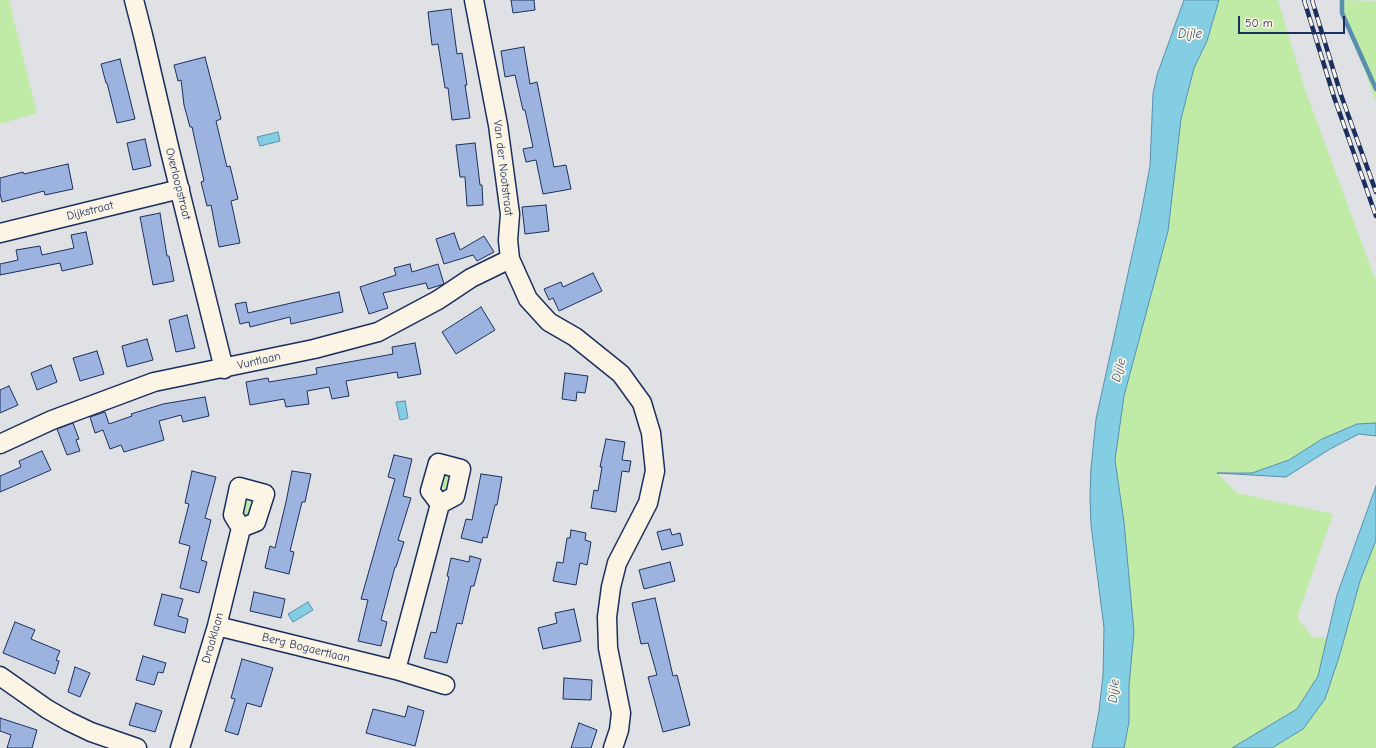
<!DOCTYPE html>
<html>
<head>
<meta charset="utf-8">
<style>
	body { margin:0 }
	#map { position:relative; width:1376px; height:748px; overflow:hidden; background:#dfe1e4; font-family:"Comic Neue",sans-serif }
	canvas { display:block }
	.scale { position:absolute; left:1238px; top:16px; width:107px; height:18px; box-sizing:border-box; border:2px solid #1b2f5e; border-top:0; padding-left:5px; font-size:12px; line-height:14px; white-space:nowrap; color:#1b2f5e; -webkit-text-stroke:3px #fcf5e5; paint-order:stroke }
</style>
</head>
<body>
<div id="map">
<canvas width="1376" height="748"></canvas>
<div class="scale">50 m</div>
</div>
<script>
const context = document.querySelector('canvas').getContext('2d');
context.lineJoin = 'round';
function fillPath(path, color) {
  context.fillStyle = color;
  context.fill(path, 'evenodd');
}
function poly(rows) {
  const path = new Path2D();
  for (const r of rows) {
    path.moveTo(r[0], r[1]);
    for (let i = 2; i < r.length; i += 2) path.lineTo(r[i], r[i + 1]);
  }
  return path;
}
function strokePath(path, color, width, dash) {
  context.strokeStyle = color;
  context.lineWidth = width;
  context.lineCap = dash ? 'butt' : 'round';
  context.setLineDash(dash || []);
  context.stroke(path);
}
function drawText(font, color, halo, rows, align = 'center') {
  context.font = font + ' "Comic Neue",sans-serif';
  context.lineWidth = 3.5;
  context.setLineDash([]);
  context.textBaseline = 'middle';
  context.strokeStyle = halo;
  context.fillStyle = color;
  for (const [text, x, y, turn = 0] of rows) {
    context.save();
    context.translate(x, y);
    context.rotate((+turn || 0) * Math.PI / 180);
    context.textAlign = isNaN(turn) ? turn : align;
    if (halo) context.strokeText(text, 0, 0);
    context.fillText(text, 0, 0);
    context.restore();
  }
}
fillPath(poly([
	[0,0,9,0,37,113,0,124],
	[1219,0,1278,0,1304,87,1376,281,1376,423,1357,424,1322,439,1289,460,1252,473,1217,473,1237,493,1333,514,1297,618,1313,637,1327,637,1318,676,1297,709,1232,748,1124,748,1129,722,1129,685,1124,522,1115,460,1124,396,1167,231,1181,119,1194,68,1207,41],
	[1340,0,1376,1,1376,103],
	[442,473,454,475,449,493,440,491,438,481],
	[244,498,255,500,250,518,242,516],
	[1376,540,1376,748,1272,748,1303,729,1340,654,1360,581]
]), '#bfeba7');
const water = poly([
	[1184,0,1219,0,1207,41,1194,68,1181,119,1168,231,1124,396,1115,460,1124,522,1134,632,1129,685,1129,722,1124,748,1092,748,1099,711,1103,675,1104,628,1091,525,1090,496,1091,468,1096,419,1140,219,1150,166,1153,94,1157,75,1184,0],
	[278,132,280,141,260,146,257,137,278,132],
	[405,401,408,418,400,420,396,402,405,401],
	[1376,423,1376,436,1359,434,1330,449,1286,477,1217,473,1252,473,1289,460,1322,439,1357,424,1376,423],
	[1376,486,1376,540,1360,581,1340,654,1325,699,1303,729,1272,748,1232,748,1297,709,1318,676,1337,595,1376,486],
	[308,602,313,610,293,622,288,614,308,602]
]);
fillPath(water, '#83cee3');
strokePath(water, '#598eae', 1);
strokePath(poly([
	[1342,0,1342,13,1376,89]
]), '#598eae', 4.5);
const building = poly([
	[511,0,534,0,535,10,513,13,511,0],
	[451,9,457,54,462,53,467,85,465,85,470,118,452,120,448,88,445,88,438,44,432,45,428,12,451,9],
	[524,47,530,84,537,82,554,167,566,165,571,189,543,194,536,160,526,162,523,149,533,147,525,110,523,110,515,75,505,77,501,51,524,47],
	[205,57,221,119,216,121,227,167,230,166,238,199,231,201,240,243,219,247,211,205,207,206,201,182,204,181,192,127,190,127,184,105,181,80,178,81,174,65,205,57],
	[120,59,135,119,117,123,107,83,106,83,101,64,120,59],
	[145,139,151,166,133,170,127,143,145,139],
	[475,143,480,185,482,185,483,205,467,206,465,177,460,177,456,145,475,143],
	[68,164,73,189,45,195,44,191,2,202,0,194,0,178,23,172,24,174,68,164],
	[546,205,549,231,525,234,522,207,546,205],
	[160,213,167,256,169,256,174,281,153,285,140,217,160,213],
	[86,232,93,264,62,271,60,263,0,275,0,264,18,260,16,250,40,246,42,255,74,248,71,235,86,232],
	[454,233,460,250,484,236,494,252,477,261,473,255,444,264,436,239,454,233],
	[410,264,412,272,438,264,444,284,428,289,426,283,383,293,388,308,369,314,360,287,396,275,394,268,410,264],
	[593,273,602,291,559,311,553,298,549,300,544,289,561,282,563,287,593,273],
	[339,292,343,312,291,324,290,317,250,327,249,322,240,324,235,304,246,302,248,313,339,292],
	[481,307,495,330,456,354,442,332,481,307],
	[187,315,195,348,176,352,169,320,187,315],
	[147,339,153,360,127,367,122,346,147,339],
	[415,343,421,374,398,378,397,372,346,381,349,396,332,399,329,387,307,391,309,404,286,407,284,399,250,405,246,382,268,378,269,382,317,374,316,368,393,354,392,347,415,343],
	[97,351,104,374,80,381,73,358,97,351],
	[51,365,57,382,37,390,31,373,51,365],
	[565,373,588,376,585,393,577,392,576,401,562,399,565,373],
	[9,386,18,405,0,413,0,390,9,386],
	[205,397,209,416,183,422,181,415,159,421,164,440,124,452,121,445,110,449,103,430,95,433,90,417,105,412,109,424,132,416,131,414,163,404,205,397],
	[73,423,79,439,76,440,80,451,67,455,57,429,73,423],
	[606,439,625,442,622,460,631,461,629,472,622,471,616,512,591,508,594,490,598,491,602,467,600,467,606,439],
	[42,451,51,470,0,492,0,476,21,467,19,461,42,451],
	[394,455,412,459,403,496,411,498,398,540,404,542,396,567,395,567,381,620,387,622,381,646,358,641,368,600,361,599,395,479,388,477,394,455],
	[192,471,216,477,205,518,211,520,201,560,207,562,199,593,180,588,190,546,179,543,189,504,185,503,192,471],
	[292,471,311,474,305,502,302,502,290,551,294,552,289,574,265,568,270,546,275,548,286,502,292,471],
	[481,474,502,477,497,505,495,505,487,538,483,537,482,543,461,538,466,519,472,520,481,474],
	[670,529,672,535,680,533,683,545,662,550,657,532,670,529],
	[571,530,586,533,585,540,591,542,587,565,580,563,576,585,553,581,557,562,563,563,567,538,570,538,571,530],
	[470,556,481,559,474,586,471,586,462,624,457,623,447,663,424,658,431,632,436,633,449,577,447,576,451,558,469,562,470,556],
	[670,562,675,581,644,589,639,570,670,562],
	[254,592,285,599,281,618,250,611,254,592],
	[162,594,183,599,178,616,188,619,185,633,154,625,162,594],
	[655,598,673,676,677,675,690,725,663,732,648,677,657,675,648,643,641,644,632,603,655,598],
	[574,609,581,641,543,649,538,628,557,623,555,613,574,609],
	[15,622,35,630,31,639,60,651,56,660,59,661,55,674,3,653,15,622],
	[143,656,166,663,163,673,158,672,154,685,136,680,143,656],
	[242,659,273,668,261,707,247,703,238,735,225,731,235,699,231,698,242,659],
	[75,667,90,673,80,697,68,692,75,667],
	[564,678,592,680,591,700,563,699,564,678],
	[136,703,162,711,155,732,129,725,136,703],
	[408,706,424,711,415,746,366,733,373,709,405,717,408,706],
	[0,718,37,730,32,748,7,748,11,735,0,731,0,718],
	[579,723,597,730,591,748,571,748,579,723]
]);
fillPath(building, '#9cb3e0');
strokePath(building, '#1b2f5e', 1);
const minor = poly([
	[134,0,143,35,170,151,224,369],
	[474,0,498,125,510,214,508,240,510,259,528,299,549,322,575,337,621,374,642,403,651,433,655,471,648,503,617,563,611,587,607,617,608,648,621,713,619,730,613,748],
	[0,233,180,189],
	[0,444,52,420,154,382,314,349,378,332,438,300,471,278,510,259],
	[217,626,396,670,440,504,455,496,461,469,438,463,430,491,440,504],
	[396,670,445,685],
	[0,676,47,709,68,721,91,732,137,748],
	[180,748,217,626,241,528,233,515,239,487,265,494,256,522,241,528]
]);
strokePath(minor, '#1b2f5e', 21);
strokePath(minor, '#fcf5e5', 18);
const rail = poly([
	[1304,0,1334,97,1376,216],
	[1312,0,1341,95,1376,192]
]);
strokePath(rail, '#1b2f5e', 4.5);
strokePath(rail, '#fcf5e5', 3, [9]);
drawText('12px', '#1b2f5e', '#fcf5e5', [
	["Van der Nootstraat",503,168,83],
	["Overloopstraat",178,184,76],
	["Dijkstraat",90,211,-14],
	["Vuntlaan",259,361,-13],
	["Draaklaan",213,638,-74],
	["Berg Bogaertlaan",306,648,14]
]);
drawText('italic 13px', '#35577f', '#fcf5e5', [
	["Dijle",1190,34],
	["Dijle",1119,370,-75],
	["Dijle",1114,691,-85]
]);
</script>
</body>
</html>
